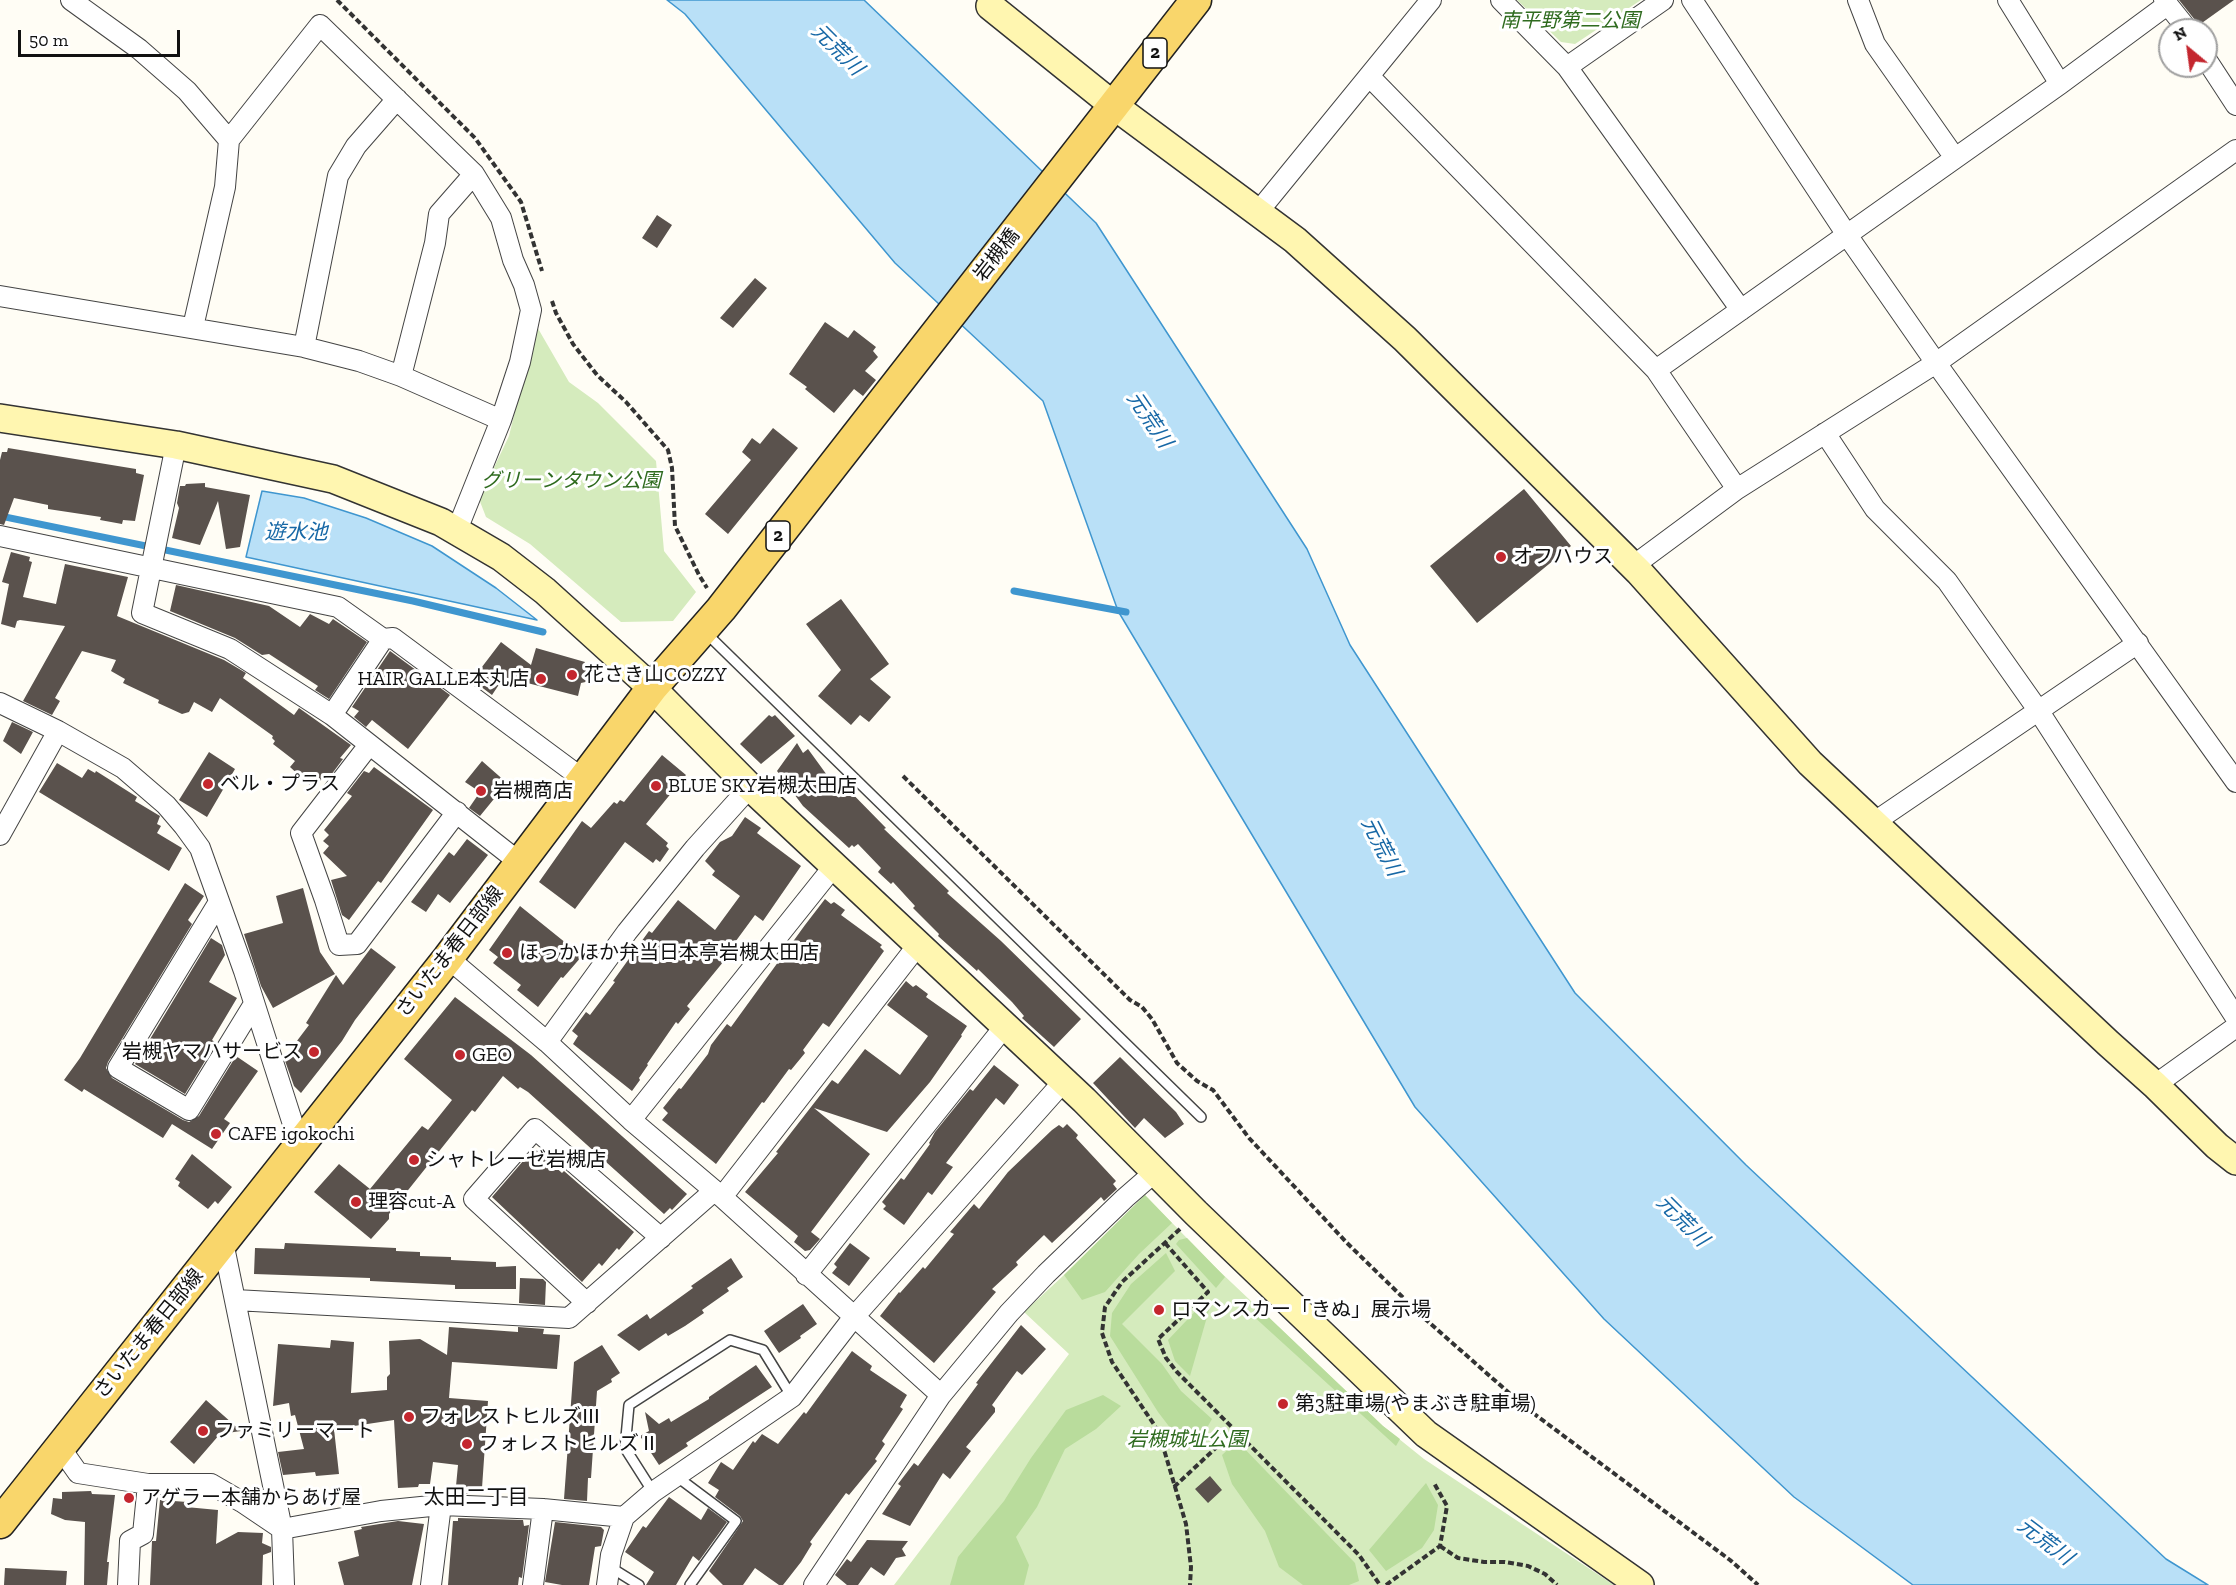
<!DOCTYPE html>
<html>
<head>
<meta charset="utf-8">
<style>
	body { margin:0 }
	#map { position:relative; width:2236px; height:1585px; overflow:hidden; background:#fffdf5; font-family:"Zilla Slab",serif }
	canvas { display:block }
	.north { position:absolute; left:2158px; top:18px; width:60px; height:60px; box-sizing:border-box; background:#fff; border:2px solid #a0a0a0; border-radius:50%; rotate:331deg; font-size:16px; font-weight:700; line-height:24px; text-align:center; color:#111 }
	.north::after { content:''; display:block; margin:auto; width:21px; height:27px; background:#c4262e; clip-path:polygon(50% 0,100% 100%,50% 72%,0 100%) }
	.scale { position:absolute; left:18px; top:30px; width:162px; height:27px; box-sizing:border-box; border:3px solid #111; border-top:0; padding-left:8px; font-size:18px; line-height:21px; white-space:nowrap; color:#111; -webkit-text-stroke:4px #fff; paint-order:stroke }
</style>
</head>
<body>
<div id="map">
<canvas width="2236" height="1585"></canvas>
<div class="north">N</div>
<div class="scale">50 m</div>
</div>
<script>
const context = document.querySelector('canvas').getContext('2d');
context.lineJoin = 'round';
function fillPath(path, color) {
  context.fillStyle = color;
  context.fill(path, 'evenodd');
}
function poly(rows) {
  const path = new Path2D();
  for (const r of rows) {
    path.moveTo(r[0], r[1]);
    for (let i = 2; i < r.length; i += 2) path.lineTo(r[i], r[i + 1]);
  }
  return path;
}
function strokePath(path, color, width, dash) {
  context.strokeStyle = color;
  context.lineWidth = width;
  context.lineCap = dash ? 'butt' : 'round';
  context.setLineDash(dash || []);
  context.stroke(path);
}
function drawText(font, color, halo, rows, align = 'center') {
  context.font = font + ' "Zilla Slab","Noto Sans JP",serif';
  context.lineWidth = 6;
  context.setLineDash([]);
  context.textBaseline = 'middle';
  context.strokeStyle = halo;
  context.fillStyle = color;
  for (const [text, x, y, turn = 0] of rows) {
    context.save();
    context.translate(x, y);
    context.rotate((+turn || 0) * Math.PI / 180);
    context.textAlign = isNaN(turn) ? turn : align;
    if (halo) context.strokeText(text, 0, 0);
    context.fillText(text, 0, 0);
    context.restore();
  }
}
fillPath(poly([
	[1517,0,1641,0,1575,44,1561,42],
	[536,325,569,382,598,403,656,461,664,551,696,592,673,621,621,622,530,544,486,517,479,499,509,436],
	[1145,1195,1214,1266,1383,1426,1424,1459,1614,1585,894,1585,1069,1354,1024,1312,1064,1275]
]), '#d5ebbd');
fillPath(poly([
	[1145,1195,1172,1223,1139,1254,1105,1292,1082,1300,1064,1275],
	[1187,1238,1225,1277,1216,1288,1176,1244,1179,1240],
	[1166,1253,1175,1271,1122,1324,1162,1364,1181,1391,1212,1419,1201,1438,1181,1442,1158,1412,1110,1336,1112,1313,1131,1284],
	[1204,1302,1209,1310,1190,1376,1175,1361,1168,1340],
	[1257,1306,1383,1426,1400,1439,1396,1446,1251,1314],
	[1103,1395,1121,1406,1096,1429,1065,1449,1037,1507,1016,1537,1029,1565,1024,1585,950,1585,958,1557,1004,1501,1031,1458,1066,1410],
	[1237,1441,1355,1563,1359,1581,1349,1585,1303,1585,1279,1567,1265,1531,1232,1484,1222,1455],
	[1426,1483,1438,1505,1434,1530,1422,1548,1386,1571,1369,1550]
]), '#b9dc9c');
const water = poly([
	[667,0,864,0,1096,223,1307,549,1350,645,1575,993,1746,1165,2166,1559,2208,1585,1913,1585,1794,1497,1604,1319,1415,1107,1118,611,1043,401,895,263,685,14,667,0],
	[262,491,304,498,366,518,432,546,496,588,537,620,246,557,262,491]
]);
fillPath(water, '#b9e0f7');
strokePath(water, '#3f96cf', 1.5);
strokePath(poly([
	[0,516,413,601,543,632],
	[1014,591,1126,612]
]), '#3f96cf', 7);
fillPath(poly([
	[2179,0,2234,0,2199,25],
	[657,215,672,225,657,248,642,238],
	[755,278,767,288,733,328,720,318],
	[825,322,848,338,854,330,876,347,873,351,878,357,865,371,876,380,863,396,854,389,834,413,805,389,807,387,789,374],
	[773,428,798,448,728,534,705,514,751,460,742,452,752,438,760,444],
	[8,448,136,469,136,473,144,475,135,521,123,520,122,524,100,520,101,517,48,509,48,505,14,498,4,525,0,524,0,460,2,452,7,452],
	[205,483,205,487,250,495,240,547,226,549,218,501,200,545,172,538,179,508,177,503,180,486,185,486,186,484],
	[1524,489,1571,546,1477,623,1430,566],
	[11,552,30,557,29,561,32,562,23,597,56,604,65,564,128,577,117,616,224,660,246,673,243,678,294,715,299,708,351,745,340,758,343,759,328,779,324,776,314,789,290,767,295,761,273,744,275,741,272,738,273,736,220,698,212,712,194,702,189,712,182,714,158,703,159,700,123,683,125,679,111,671,116,660,82,651,55,698,60,701,52,715,23,701,65,626,20,620,17,621,15,628,1,624,9,584,2,582],
	[176,585,269,606,300,627,310,614,329,624,333,619,367,642,329,699,315,690,318,686,269,654,262,655,235,638,170,611],
	[841,599,889,664,870,679,891,697,869,722,860,715,851,725,818,696,841,670,806,624],
	[501,642,531,665,536,648,585,662,583,665,589,670,590,681,581,683,578,696,504,677,492,695,472,680],
	[390,651,450,695,408,749,372,720,366,727,354,717,359,711,352,707],
	[769,715,772,717,775,715,795,736,761,764,740,744],
	[12,722,33,732,21,754,3,741],
	[797,743,803,753,808,749,832,782,836,777,886,828,884,829,949,891,947,893,1001,941,1081,1019,1054,1047,1022,1018,1024,1016,1012,1002,978,969,977,971,938,936,939,934,913,908,915,906,893,882,891,884,878,872,881,868,858,844,854,847,852,845,849,848,803,806,777,771],
	[209,752,235,769,207,817,179,800],
	[662,755,686,775,646,824,668,843,666,846,669,849,660,862,656,859,653,863,625,842,575,909,539,882,582,821,591,828,614,802,617,804,620,800,624,802],
	[482,761,507,783,480,816,469,808,480,792,465,782],
	[57,763,82,778,88,769,95,773,96,771,137,797,135,801,160,816,157,824,161,826,157,833,182,848,169,871,39,792],
	[374,767,433,810,381,883,378,881,349,920,342,915,331,880,347,876,323,853,329,846,323,841,329,835,324,830,352,796,347,793,364,771,369,773],
	[745,817,761,828,757,833,801,866,763,921,755,915,730,949,733,950,687,1006,690,1009,678,1024,676,1022,647,1064,648,1065,639,1078,640,1080,632,1091,573,1044,578,1036,572,1031,586,1012,590,1015,615,982,613,981,649,931,652,933,678,900,715,930,740,896,712,875,715,871,705,861,720,842,732,836],
	[467,839,488,855,450,903,438,894,426,912,411,902,449,852,454,856],
	[185,883,204,896,188,920,192,924,108,1062,106,1068,112,1078,183,1120,189,1122,199,1116,236,1056,258,1071,224,1119,230,1123,212,1149,172,1124,163,1138,84,1089,82,1092,64,1080,80,1058],
	[303,888,320,952,335,974,273,1008,261,986,244,934,283,923,276,896],
	[825,899,831,904,834,902,845,910,841,915,882,945,880,947,884,951,829,1027,823,1023,803,1050,805,1053,791,1070,789,1069,764,1103,762,1102,716,1164,662,1120,668,1113,663,1108,679,1088,681,1089,708,1054,711,1045,727,1024,731,1027,805,925],
	[520,906,582,956,563,978,561,977,538,1007,517,990,521,985,493,963,498,957,489,950],
	[211,938,222,945,225,955,209,982,237,998,212,1040,216,1043,185,1094,135,1064],
	[371,948,396,967,355,1020,342,1041,301,1093,294,1086,284,1058,309,1025,306,1023,336,975,343,985],
	[906,981,913,987,916,985,928,994,926,997,967,1026,961,1035,962,1036,930,1082,887,1132,814,1108,870,1154,811,1232,820,1239,810,1250,805,1251,794,1242,798,1236,745,1192,778,1153,776,1152,832,1080,838,1084,865,1049,900,1075,928,1036,887,1005],
	[455,997,531,1055,687,1194,672,1210,670,1208,664,1214,528,1092,520,1087,518,1089,503,1076,475,1112,472,1110,389,1214,389,1219,371,1239,314,1192,339,1164,370,1189,422,1126,428,1130,452,1100,404,1059],
	[1120,1057,1176,1112,1184,1124,1165,1138,1144,1118,1135,1128,1093,1083],
	[994,1065,1019,1085,1004,1105,996,1098,946,1163,953,1167,932,1195,928,1192,904,1225,883,1209,886,1206,882,1202,901,1178,904,1180,930,1144,929,1143,935,1132,970,1089,973,1091],
	[1067,1124,1078,1135,1076,1138,1116,1181,1113,1184,1117,1189,1104,1201,1101,1197,1052,1243,1044,1235,1016,1262,1018,1265,992,1289,996,1292,934,1363,880,1316,899,1292,900,1293,923,1267,925,1269,954,1234,950,1232,974,1204,979,1209,1008,1172,1052,1130,1059,1125,1063,1128],
	[537,1150,562,1173,564,1171,634,1232,619,1250,617,1248,602,1266,599,1263,582,1282,492,1197,530,1153,532,1155],
	[192,1154,232,1187,218,1204,215,1201,208,1209,178,1186,180,1182,175,1179],
	[285,1243,396,1248,396,1251,420,1252,420,1256,451,1257,451,1260,496,1262,496,1267,516,1266,516,1289,455,1289,455,1285,370,1281,370,1278,254,1274,255,1248,284,1249],
	[850,1243,870,1258,849,1286,832,1273,837,1267,834,1264],
	[731,1258,743,1277,727,1288,729,1291,702,1310,704,1313,685,1326,668,1336,666,1333,639,1351,617,1335,647,1314,650,1319,693,1288,691,1286],
	[520,1278,543,1279,546,1282,545,1305,519,1303],
	[803,1304,817,1324,800,1336,801,1338,779,1353,764,1331],
	[1021,1325,1046,1349,1022,1375,1017,1371,992,1405,995,1408,995,1412,966,1447,971,1451,950,1479,943,1473,910,1526,882,1514,901,1486,898,1484,914,1463,918,1466,978,1384,976,1383],
	[449,1327,518,1332,518,1327,544,1329,543,1334,560,1335,557,1369,452,1362,449,1398,488,1401,482,1488,470,1494,461,1494,462,1487,456,1486,458,1465,433,1462,430,1484,419,1484,418,1487,398,1488,394,1420,334,1429,339,1474,316,1476,315,1472,283,1475,278,1452,304,1449,295,1415,291,1416,289,1403,273,1406,278,1344,330,1348,331,1340,354,1342,351,1393,387,1390,387,1377,390,1374,389,1341,420,1339,447,1355],
	[602,1345,620,1373,611,1379,612,1382,597,1391,591,1478,588,1478,587,1501,564,1499,574,1362],
	[852,1351,872,1366,870,1370,907,1395,900,1407,903,1409,882,1441,885,1444,875,1459,877,1461,849,1495,846,1493,810,1542,812,1544,801,1562,783,1585,779,1585,755,1568,743,1585,723,1585,709,1571,743,1521,740,1516,715,1497,719,1490,708,1483,721,1462,733,1470,753,1441,755,1443,762,1434,778,1444,804,1412,806,1414],
	[756,1365,772,1387,686,1443,688,1446,659,1465,640,1436,649,1431,645,1412,659,1424,669,1418,671,1422,709,1399,709,1397],
	[206,1400,241,1431,220,1434,194,1464,170,1442],
	[1210,1476,1222,1490,1208,1503,1195,1489],
	[91,1491,92,1494,115,1495,107,1562,109,1562,107,1585,84,1585,85,1522,65,1520,51,1514,53,1498,62,1499,62,1492],
	[669,1497,701,1520,708,1508,727,1522,699,1561,693,1556,676,1585,646,1585,654,1572,625,1552,643,1526,646,1528],
	[160,1500,187,1502,186,1507,218,1510,216,1544,238,1532,263,1533,262,1543,271,1547,271,1552,263,1555,262,1585,150,1585,152,1541,156,1541],
	[458,1518,523,1520,524,1526,529,1525,522,1578,519,1577,518,1585,448,1585,453,1521,458,1521],
	[398,1521,424,1524,412,1585,344,1585,338,1562,359,1556,354,1531,362,1529,361,1527],
	[555,1522,601,1527,604,1530,601,1546,595,1547,589,1585,562,1585,545,1582],
	[867,1540,908,1541,902,1549,906,1556,896,1558,884,1576,871,1567,858,1585,847,1585,835,1575,847,1559,851,1562],
	[5,1568,67,1571,66,1585,4,1585]
]), '#5a524d');
const lane = poly([
	[705,632,1201,1117],
	[676,1476,736,1521,690,1585],
	[653,1492,625,1448,629,1405,730,1340,763,1350,792,1397],
	[610,1567,639,1585]
]);
const street = poly([
	[71,0,139,49,187,91,229,140],
	[1501,0,1567,67,1741,310],
	[1692,0,1847,235,1936,363,2236,782],
	[1858,0,1875,44,1955,158],
	[2008,0,2060,84],
	[2164,0,2188,30],
	[2206,59,2236,105],
	[1567,67,1663,0],
	[1369,76,1656,370,1737,489],
	[1258,212,1431,0],
	[0,296,304,347,359,361,401,376,501,420],
	[193,327,225,187,229,140,320,25,474,174,501,218,513,260,524,285,531,310,520,362,501,420,457,530],
	[304,347,338,176,356,146,397,99],
	[1656,370,2060,84,2167,5],
	[401,376,435,243,439,214,474,174],
	[1825,433,1875,509,1947,581,2038,710,2236,1018],
	[176,445,142,613,230,649,332,715,519,862],
	[0,536,338,607,383,639,393,638,583,779],
	[1633,566,1737,489,1936,363,2236,150],
	[0,703,58,731,123,768,166,805,184,826,200,848,244,971,299,1143],
	[332,715,383,639],
	[369,745,301,833,325,900,339,945,357,944,457,812],
	[1873,823,2138,643],
	[0,835,58,731],
	[219,902,118,1068,189,1110,254,1004],
	[448,958,547,1042,631,1120,722,1197,941,1395],
	[547,1042,627,932,695,848,750,787],
	[2155,1085,2236,1027],
	[631,1120,834,866],
	[722,1197,918,945],
	[223,1242,282,1529,284,1585],
	[806,1275,1005,1026],
	[235,1300,569,1318,714,1191],
	[587,1303,474,1199,535,1129,661,1238],
	[59,1446,78,1473,148,1484,211,1484,242,1502,282,1529,381,1511,441,1505,543,1509,624,1517],
	[128,1585,130,1541,143,1534,148,1484],
	[431,1585,441,1505],
	[533,1585,543,1509],
	[607,1585,611,1555,624,1517,653,1492,792,1397,853,1318,1064,1081],
	[814,1585,941,1395,1009,1313,1046,1274,1125,1198,1156,1171]
]);
const secondary = poly([
	[990,6,1113,105,1295,240,1405,339,1639,572,1810,763,2108,1043,2155,1085,2217,1146,2236,1161],
	[0,418,176,445,333,479,441,522,501,557,545,591,652,688,750,787,1084,1100,1196,1213,1426,1434,1640,1585]
]);
const primary = poly([
	[0,1523,448,958,652,688,721,609,1196,0]
]);
strokePath(lane, '#444', 12);
strokePath(street, '#444', 22);
strokePath(secondary, '#333', 30);
strokePath(primary, '#222', 33);
strokePath(poly([
	[337,0,475,138,521,202,542,271],
	[552,301,556,313,573,344,597,375,626,402,668,450,672,468,675,526,699,575,707,588],
	[903,776,1130,1000,1142,1007,1152,1019,1177,1063,1197,1081,1213,1090,1249,1138,1347,1243,1424,1318,1525,1407,1730,1560,1758,1585],
	[1180,1229,1122,1282,1105,1307,1102,1333,1112,1362,1155,1426,1165,1453,1186,1524,1191,1567,1190,1585],
	[1165,1243,1208,1292,1158,1339,1166,1358,1177,1372,1359,1555,1380,1585],
	[1174,1487,1235,1430],
	[1440,1546,1458,1558,1484,1562,1505,1562,1528,1566,1545,1574,1557,1585],
	[1386,1585,1440,1546,1447,1506,1434,1483]
]), '#333', 4, [6, 3]);
strokePath(lane, '#fff', 9);
strokePath(street, '#fff', 20);
strokePath(secondary, '#fff6b0', 27);
strokePath(primary, '#f9d66b', 30);
for (const [x, y, r, color] of [
	[1501,557,6,"#c4262e"],
	[572,675,6,"#c4262e"],
	[541,679,6,"#c4262e"],
	[208,784,6,"#c4262e"],
	[656,786,6,"#c4262e"],
	[481,791,6,"#c4262e"],
	[507,953,6,"#c4262e"],
	[314,1052,6,"#c4262e"],
	[460,1055,6,"#c4262e"],
	[216,1134,6,"#c4262e"],
	[414,1160,6,"#c4262e"],
	[356,1202,6,"#c4262e"],
	[1159,1310,6,"#c4262e"],
	[1283,1404,6,"#c4262e"],
	[409,1417,6,"#c4262e"],
	[203,1431,6,"#c4262e"],
	[467,1444,6,"#c4262e"],
	[129,1498,6,"#c4262e"]
]) {
  const dot = new Path2D();
  dot.arc(x, y, r, 0, 2 * Math.PI);
  context.fillStyle = color;
  context.fill(dot);
  strokePath(dot, '#fff', 2);
}
for (const [x, y, w] of [
	[1155,53,24],
	[778,536,24]
]) {
  const box = new Path2D();
  box.roundRect(x - w / 2, y - 15, w, 30, 4.5);
  context.fillStyle = '#fff';
  context.fill(box);
  strokePath(box, '#111', 1.5);
}
drawText('bold 18px', '#111', null, [
	["2",1155,53],
	["2",778,536]
]);
drawText('italic 20px', '#2f6b1f', '#fff', [
	["南平野第二公園",1570,21],
	["グリーンタウン公園",571,481],
	["岩槻城址公園",1187,1440]
]);
drawText('20px', '#111', '#fff', [
	["岩槻橋",997,255,-52],
	["さいたま春日部線",450,952,-52],
	["さいたま春日部線",149,1334,-51]
]);
drawText('20px', '#111', '#fff', [
	["オフハウス",1513,557],
	["花さき山COZZY",584,675],
	["HAIR GALLE本丸店",529,679,"right"],
	["ベル・プラス",220,784],
	["BLUE SKY岩槻太田店",668,786],
	["岩槻商店",493,791],
	["ほっかほか弁当日本亭岩槻太田店",519,953],
	["岩槻ヤマハサービス",302,1052,"right"],
	["GEO",472,1055],
	["CAFE igokochi",228,1134],
	["シャトレーゼ岩槻店",426,1160],
	["理容cut-A",368,1202],
	["ロマンスカー「きぬ」展示場",1171,1310],
	["第3駐車場(やまぶき駐車場)",1295,1404],
	["フォレストヒルズⅢ",421,1417],
	["ファミリーマート",215,1431],
	["フォレストヒルズⅡ",479,1444],
	["アゲラー本舗からあげ屋",141,1498]
], 'left');
drawText('italic 21px', '#1768a6', '#fff', [
	["元荒川",837,50,45],
	["元荒川",1149,420,56],
	["遊水池",296,533],
	["元荒川",1381,847,63],
	["元荒川",1682,1221,45],
	["元荒川",2045,1542,37]
]);
drawText('21px', '#111', '#fff', [
	["太田二丁目",476,1498]
]);
</script>
</body>
</html>
